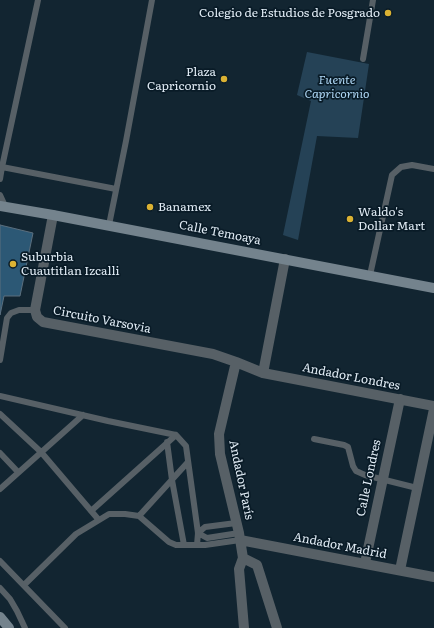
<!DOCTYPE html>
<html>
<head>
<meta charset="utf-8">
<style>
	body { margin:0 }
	canvas { display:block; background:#122531 }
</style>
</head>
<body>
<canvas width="434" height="628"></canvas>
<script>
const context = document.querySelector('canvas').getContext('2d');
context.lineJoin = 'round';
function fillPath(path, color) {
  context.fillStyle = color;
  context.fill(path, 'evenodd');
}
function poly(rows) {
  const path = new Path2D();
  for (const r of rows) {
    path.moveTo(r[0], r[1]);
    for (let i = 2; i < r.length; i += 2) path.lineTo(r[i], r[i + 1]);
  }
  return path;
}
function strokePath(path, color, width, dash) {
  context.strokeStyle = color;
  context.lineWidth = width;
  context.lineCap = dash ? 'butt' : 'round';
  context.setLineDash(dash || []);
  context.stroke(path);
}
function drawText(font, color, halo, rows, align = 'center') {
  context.font = font + ' Literata,serif';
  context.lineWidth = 3.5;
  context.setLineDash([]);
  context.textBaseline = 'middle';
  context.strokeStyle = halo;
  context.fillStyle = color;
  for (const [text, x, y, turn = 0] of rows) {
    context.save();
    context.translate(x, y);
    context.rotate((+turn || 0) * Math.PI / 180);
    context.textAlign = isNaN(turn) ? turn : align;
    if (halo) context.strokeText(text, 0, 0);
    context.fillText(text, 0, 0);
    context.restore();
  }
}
fillPath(poly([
	[307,52,369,64,358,138,317,136,298,240,283,235,311,101,297,95]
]), '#254256');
const building = poly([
	[0,225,33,233,20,296,4,296,0,315,0,225]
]);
fillPath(building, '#2c5875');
strokePath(building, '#5b6f7e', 1);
strokePath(poly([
	[38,0,2,167,116,189],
	[363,59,373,0],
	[0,179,2,167],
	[0,195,5,206],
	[109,225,126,141,152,0],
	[370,275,392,175,401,167,412,165,434,169],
	[0,360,7,318,11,313,19,310,35,310],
	[0,396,108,421,176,435,186,446,198,533,197,545],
	[0,414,41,452,98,519],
	[314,439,344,445,348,447,353,466,356,471,365,475,417,488],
	[167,442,172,480,184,545],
	[0,453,18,472],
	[0,489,83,415],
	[91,511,176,435],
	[139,516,188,462],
	[198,533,207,538,239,533],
	[198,533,205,527,236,523],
	[0,561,65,628],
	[24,585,76,534,109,514,125,514,139,516,169,542,176,545,205,545,240,540],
	[0,588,10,599,17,611,25,628]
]), '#576066', 6);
strokePath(poly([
	[53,215,35,310,37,317,43,322,213,354,236,362,263,373,434,406],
	[236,362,219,434,220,454,239,533,243,558,239,569,244,628],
	[263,373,285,259],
	[240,540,434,577],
	[243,558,257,565,277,628],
	[365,563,400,399],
	[400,570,434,409]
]), '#576066', 10);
strokePath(poly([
	[0,206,53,215,434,288],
	[0,617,9,628]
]), '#74838d', 10);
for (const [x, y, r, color] of [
	[388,13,4,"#dbb233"],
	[224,79,4,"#dbb233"],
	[150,207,4,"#dbb233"],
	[350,219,4,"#dbb233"],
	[13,264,4,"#dbb233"]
]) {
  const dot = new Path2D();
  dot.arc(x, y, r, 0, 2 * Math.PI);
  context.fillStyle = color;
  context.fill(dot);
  strokePath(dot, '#091b27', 1.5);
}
drawText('12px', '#e1ecf5', '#091b27', [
	["Colegio de Estudios de Posgrado",380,13,"right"],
	["Plaza",216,72,"right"],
	["Capricornio",216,86,"right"],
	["Banamex",158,207],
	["Waldo's",358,212],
	["Dollar Mart",358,226],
	["Suburbia",21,257],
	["Cuautitlan Izcalli",21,271]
], 'left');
drawText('italic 12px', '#aed6f4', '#091b27', [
	["Fuente",337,80],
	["Capricornio",337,94]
]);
drawText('12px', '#e1ecf5', '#091b27', [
	["Calle Temoaya",220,233,11],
	["Circuito Varsovia",102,320,11],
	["Andador Londres",351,377,11],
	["Calle Londres",369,478,-78],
	["Andador París",241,480,78],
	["Andador Madrid",340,546,11]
]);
</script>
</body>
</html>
